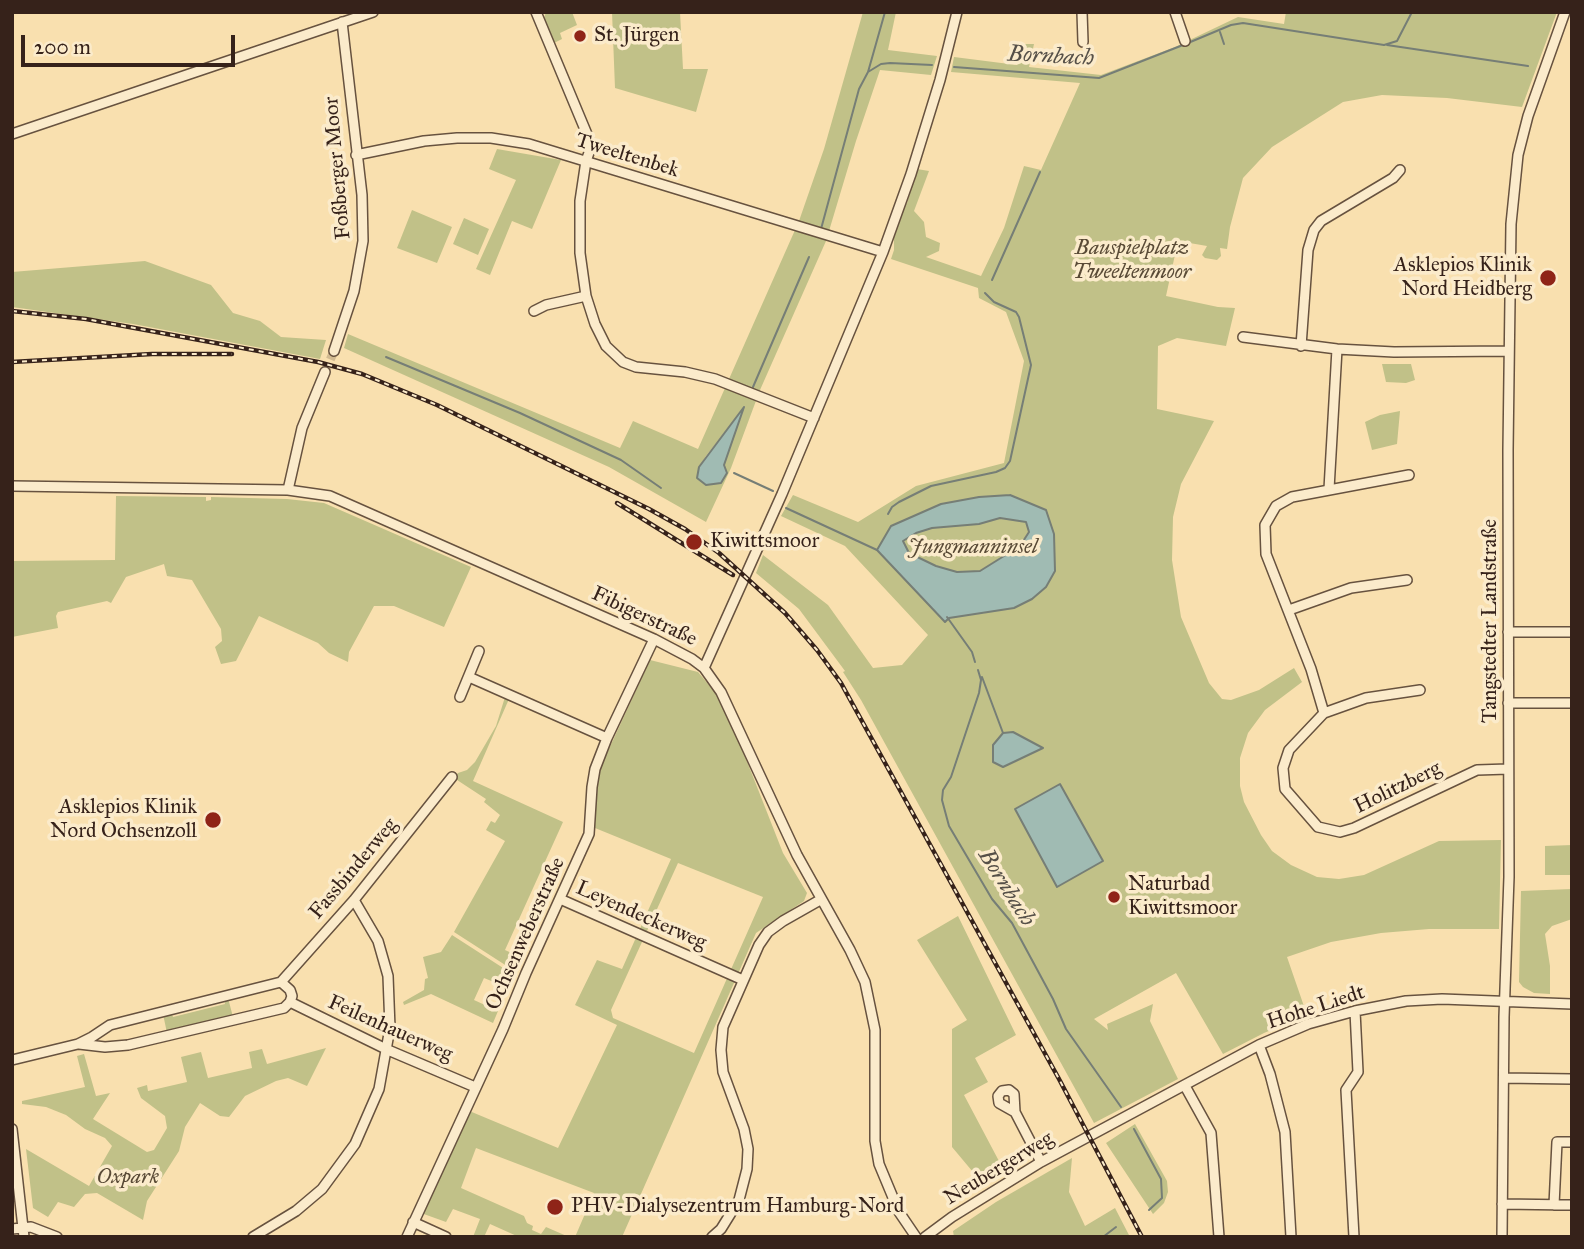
<!DOCTYPE html>
<html>
<head>
<meta charset="utf-8">
<style>
	body { margin:0 }
	#map { position:relative; width:1584px; height:1249px; overflow:hidden; background:#f9e0af; font-family:"IM FELL Great Primer",serif }
	canvas { display:block }
	.frame { position:absolute; inset:0; border:14px solid #36221a; pointer-events:none }
	.scale { position:absolute; left:21px; top:35px; width:214px; height:32px; box-sizing:border-box; border:4px solid #36221a; border-top:0; padding-left:9px; font-size:21px; line-height:24px; white-space:nowrap; color:#36221a; -webkit-text-stroke:5px #fbebcb; paint-order:stroke }
</style>
</head>
<body>
<div id="map">
<canvas width="1584" height="1249"></canvas>
<div class="frame"></div>
<div class="scale">200 m</div>
</div>
<script>
const context = document.querySelector('canvas').getContext('2d');
context.lineJoin = 'round';
function fillPath(path, color) {
  context.fillStyle = color;
  context.fill(path, 'evenodd');
}
function poly(rows) {
  const path = new Path2D();
  for (const r of rows) {
    path.moveTo(r[0], r[1]);
    for (let i = 2; i < r.length; i += 2) path.lineTo(r[i], r[i + 1]);
  }
  return path;
}
function strokePath(path, color, width, dash) {
  context.strokeStyle = color;
  context.lineWidth = width;
  context.lineCap = dash ? 'butt' : 'round';
  context.setLineDash(dash || []);
  context.stroke(path);
}
function drawText(font, color, halo, rows, align = 'center') {
  context.font = font + ' "IM FELL Great Primer",serif';
  context.lineWidth = 7;
  context.setLineDash([]);
  context.textBaseline = 'middle';
  context.strokeStyle = halo;
  context.fillStyle = color;
  for (const [text, x, y, turn = 0] of rows) {
    context.save();
    context.translate(x, y);
    context.rotate((+turn || 0) * Math.PI / 180);
    context.textAlign = isNaN(turn) ? turn : align;
    if (halo) context.strokeText(text, 0, 0);
    context.fillText(text, 0, 0);
    context.restore();
  }
}
fillPath(poly([
	[546,12,572,12,577,25,560,33,562,39,554,43,544,18],
	[612,12,680,12,683,69,708,69,696,112,615,88],
	[863,12,896,12,888,50,937,56,931,75,880,70,856,141,826,241,760,390,731,468,706,522,609,467,344,348,348,334,620,448,633,421,698,449,799,221,824,149],
	[743,409,724,466,699,467,706,456],
	[1286,12,1557,12,1522,107,1447,98,1382,95,1343,102,1272,147,1243,178,1230,227,1227,249,1220,248,1221,256,1217,260,1205,258,1202,255,1207,246,1178,241,1166,296,1218,307,1235,308,1226,346,1177,338,1158,346,1157,409,1214,421,1181,484,1173,517,1172,560,1181,617,1209,683,1222,699,1231,700,1259,690,1294,668,1302,682,1265,710,1248,733,1240,758,1240,786,1244,802,1261,835,1272,851,1291,865,1317,877,1339,879,1364,875,1439,841,1501,840,1499,929,1429,929,1381,933,1331,942,1287,957,1307,1015,1264,1033,1223,1054,1176,973,1094,1019,1108,1030,1107,1024,1153,1004,1150,1021,1178,1079,1094,1123,861,700,843,672,845,671,799,609,756,573,763,555,828,605,873,668,902,665,928,635,845,546,781,516,793,495,858,522,916,486,1004,463,1024,361,1006,312,979,298,978,288,891,259,894,250,894,234,899,213,907,203,917,169,929,171,914,211,924,222,926,237,940,243,939,251,926,257,981,276,1004,228,1024,166,1041,170,1080,83,951,72,954,57,1017,65,1023,44,1034,44,1029,67,1101,75,1175,47,1238,17,1284,24],
	[941,504,1046,510,1054,534,1055,570,1046,587,985,613,949,618,877,550,891,526],
	[497,149,561,160,532,229,512,221,490,275,476,269,516,180,489,169],
	[412,210,452,227,437,263,397,248],
	[464,218,489,229,478,255,453,244],
	[145,261,211,285,233,313,260,321,281,337,326,340,320,359,133,324,12,307,12,272],
	[1382,364,1411,364,1415,380,1406,383,1386,382],
	[1400,411,1397,444,1372,450,1365,422,1380,415],
	[116,496,206,497,206,501,211,500,211,497,287,499,324,503,471,567,444,627,394,606,374,606,349,652,348,662,329,653,318,643,259,616,236,661,221,664,215,647,222,641,221,629,192,580,167,576,164,564,126,577,111,603,107,601,58,612,56,616,58,628,12,637,12,561,115,560],
	[1000,518,1026,522,1029,532,1020,545,980,571,957,572,936,566,909,553,903,540,916,533,932,528,979,524],
	[650,660,698,672,714,691,728,713,783,853,807,893,804,901,756,933,622,1237,575,1237,594,1193,476,1148,461,1188,524,1216,527,1223,533,1226,532,1230,541,1234,546,1227,569,1237,519,1237,490,1224,484,1237,473,1237,480,1219,453,1209,446,1222,421,1213,467,1110,558,1148,617,1025,575,1005,597,960,622,969,671,859,595,828,596,777],
	[678,863,763,897,694,1053,613,1018,611,1010],
	[505,697,509,699,473,781,563,822,505,950,518,956,513,970,454,932,505,841,486,830,491,821,495,823,500,815,484,802,486,799,454,778,458,773,467,770,475,762,496,726],
	[1572,845,1572,875,1545,875,1545,846],
	[1572,889,1572,919,1552,926,1545,934,1550,966,1550,994,1534,993,1523,987,1519,982,1521,891],
	[958,916,1016,1035,975,1058,988,1082,964,1095,1000,1163,997,1176,983,1184,952,1147,952,1029,967,1020,917,940],
	[452,935,514,975,506,987,484,978,474,1000,498,1011,493,1023,431,994,404,1005,403,1002,424,990,425,979,428,978,423,957,441,952],
	[228,998,233,1017,167,1033,163,1014,171,1012,173,1017,225,1004,224,999],
	[326,1048,307,1086,288,1078,276,1081,245,1096,229,1117,220,1116,200,1103,185,1127,179,1151,147,1201,143,1220,97,1193,85,1194,74,1207,58,1202,48,1217,33,1208,26,1149,89,1186,112,1146,105,1138,85,1129,66,1115,46,1107,22,1104,22,1101,85,1087,77,1056,84,1054,96,1096,110,1093,93,1119,147,1152,154,1150,167,1128,165,1116,141,1098,137,1088,147,1085,148,1091,187,1082,181,1057,201,1052,208,1078,252,1068,249,1052,262,1049,267,1064],
	[1135,1124,1167,1181,1168,1192,1164,1203,1153,1214,1106,1143],
	[1072,1158,1069,1192,1085,1226,1115,1208,1130,1237,954,1237,953,1231,996,1202]
]), '#c1c188');
const water = poly([
	[744,407,724,465,727,473,721,483,706,485,697,478,699,467,744,407],
	[1010,495,1046,510,1054,534,1055,571,1046,587,1032,599,1014,608,949,618,945,622,877,550,891,526,941,504,979,497,1010,495],
	[1000,518,1026,522,1029,532,1020,546,980,571,957,572,936,566,909,553,903,541,916,533,932,528,979,524,1000,518],
	[1013,732,1043,748,1003,767,993,762,993,745,1003,733,1013,732],
	[1060,784,1103,861,1057,887,1015,809,1060,784]
]);
fillPath(water, '#a0bbb3');
strokePath(water, '#767e76', 2);
strokePath(poly([
	[1220,32,1224,44],
	[1188,43,1231,25,1243,23,1384,45,1397,41,1412,12],
	[1387,45,1528,66],
	[954,67,1099,78,1183,45],
	[868,72,885,12],
	[821,229,859,89,868,72,881,64,890,63,932,65],
	[992,280,1040,172],
	[386,357,520,413,621,460,661,488],
	[753,387,809,257],
	[734,473,773,491],
	[786,508,877,550],
	[888,514,892,507,899,502,931,486,996,472,1005,468,1010,461,1031,365,1019,317,1016,312,994,302,985,293],
	[947,617,972,652,975,662],
	[978,670,981,680,979,693,951,777,943,790,942,800,949,826,992,899,1012,923,1053,999,1066,1029,1121,1107],
	[982,677,1003,733],
	[1134,1129,1161,1179,1162,1198,1149,1210],
	[1103,1237,1116,1227]
]), '#767e76', 2);
strokePath(poly([
	[325,372,334,351]
]), '#d2ba91', 9, [9, 4.5]);
const minor = poly([
	[536,12,589,139,590,150,586,161,580,201,580,253,586,296,595,324,606,346,623,362,636,367,685,372,715,379,814,418],
	[1082,12,1083,42],
	[1175,12,1185,41],
	[12,134,373,12],
	[356,155,424,141,457,138,491,138,529,144,883,252],
	[534,311,546,305,586,296],
	[1243,337,1337,349,1394,352,1509,351],
	[1301,346,1308,250,1314,230,1321,221,1393,178,1400,170],
	[334,351,354,291,363,241,362,195,342,22],
	[1409,475,1292,497,1276,506,1265,525,1266,554,1311,669,1324,713,1289,750,1283,768,1285,789,1318,827,1340,832,1354,828,1477,770,1508,769],
	[12,486,288,490,330,496,654,639,692,659,704,668,721,692,797,855,850,950,865,982,875,1030,875,1141,879,1164,899,1212,916,1237],
	[1329,489,1337,349],
	[288,490,302,428,325,372],
	[1289,610,1351,588,1407,580],
	[1508,632,1572,632],
	[704,668,782,494,883,252,911,174,940,80,957,12],
	[469,677,607,738],
	[460,697,479,651],
	[1508,703,1572,703],
	[1324,713,1366,698,1420,690],
	[560,899,743,980],
	[281,982,354,900,452,777],
	[290,1002,388,1050,475,1087],
	[79,1044,105,1047,128,1045,284,1008,290,1002,292,996,290,990,281,982],
	[1259,1045,1270,1074,1285,1132,1291,1237],
	[12,1060,78,1044,92,1037,110,1025,281,982],
	[1504,1078,1572,1079],
	[1185,1086,1211,1133,1219,1237],
	[1015,1112,999,1103,998,1096,1002,1091,1009,1090,1014,1094,1015,1112,1041,1162],
	[12,1129,24,1237],
	[1502,1204,1572,1205],
	[1554,1205,1557,1142,1572,1142],
	[413,1222,446,1237],
	[12,1229,31,1227,57,1237],
	[253,1237,296,1211,322,1189,355,1144,379,1089,390,1028,388,976,378,941,354,900],
	[407,1237,503,1029,526,973,589,834,592,787,595,769,607,738,654,639],
	[712,1237,721,1229,739,1200,747,1169,748,1149,744,1129,723,1072,721,1050,723,1027,759,945,768,932,783,921,820,900],
	[925,1237,952,1217,1041,1162,1259,1045,1308,1024,1355,1011,1406,1001,1442,999,1572,1004],
	[1354,1237,1346,1090,1358,1072,1355,1011],
	[1502,1237,1504,1017,1509,877,1508,450,1511,224,1518,155,1528,116,1565,12]
]);
strokePath(minor, '#67523f', 12);
strokePath(minor, '#fbebcb', 9);
const rail = poly([
	[12,311,86,319,318,362,362,374,437,405,649,509,685,529,719,553,785,613,817,650,841,683,1059,1079,1142,1237],
	[12,362,152,354,232,354],
	[617,503,733,575]
]);
strokePath(rail, '#36221a', 4.5);
strokePath(rail, '#fbebcb', 2, [5]);
for (const [x, y, r, color] of [
	[580,36,7,"#8f2418"],
	[1548,278,9,"#8f2418"],
	[694,542,9,"#8f2418"],
	[213,820,9,"#8f2418"],
	[1114,897,7,"#8f2418"],
	[555,1207,9,"#8f2418"]
]) {
  const dot = new Path2D();
  dot.arc(x, y, r, 0, 2 * Math.PI);
  context.fillStyle = color;
  context.fill(dot);
  strokePath(dot, '#fbebcb', 2.5);
}
drawText('21px', '#36221a', '#fbebcb', [
	["St. Jürgen",594,36],
	["Asklepios Klinik",1532,266,"right"],
	["Nord Heidberg",1532,290,"right"],
	["Kiwittsmoor",710,542],
	["Asklepios Klinik",197,808,"right"],
	["Nord Ochsenzoll",197,832,"right"],
	["Naturbad",1128,885],
	["Kiwittsmoor",1128,909],
	["PHV-Dialysezentrum Hamburg-Nord",571,1207]
], 'left');
drawText('21px', '#36221a', '#fbebcb', [
	["Tweeltenbek",627,156,17],
	["Foßberger Moor",338,168,-95],
	["Fibigerstraße",644,617,25],
	["Tangstedter Landstraße",1491,621,-90],
	["Holitzberg",1398,788,-26],
	["Fassbinderweg",354,869,-50],
	["Leyendeckerweg",641,916,24],
	["Ochsenweberstraße",526,934,-66],
	["Hohe Liedt",1316,1008,-18],
	["Feilenhauerweg",390,1029,24],
	["Neubergerweg",999,1169,-31]
]);
drawText('italic 21px', '#594a36', '#fbebcb', [
	["Bauspielplatz",1132,249],
	["Tweeltenmoor",1132,273],
	["Jungmanninsel",973,548],
	["Oxpark",128,1178]
]);
drawText('italic 23px', '#565048', '#fbebcb', [
	["Bornbach",1051,57,3],
	["Bornbach",1006,888,58]
]);
</script>
</body>
</html>
